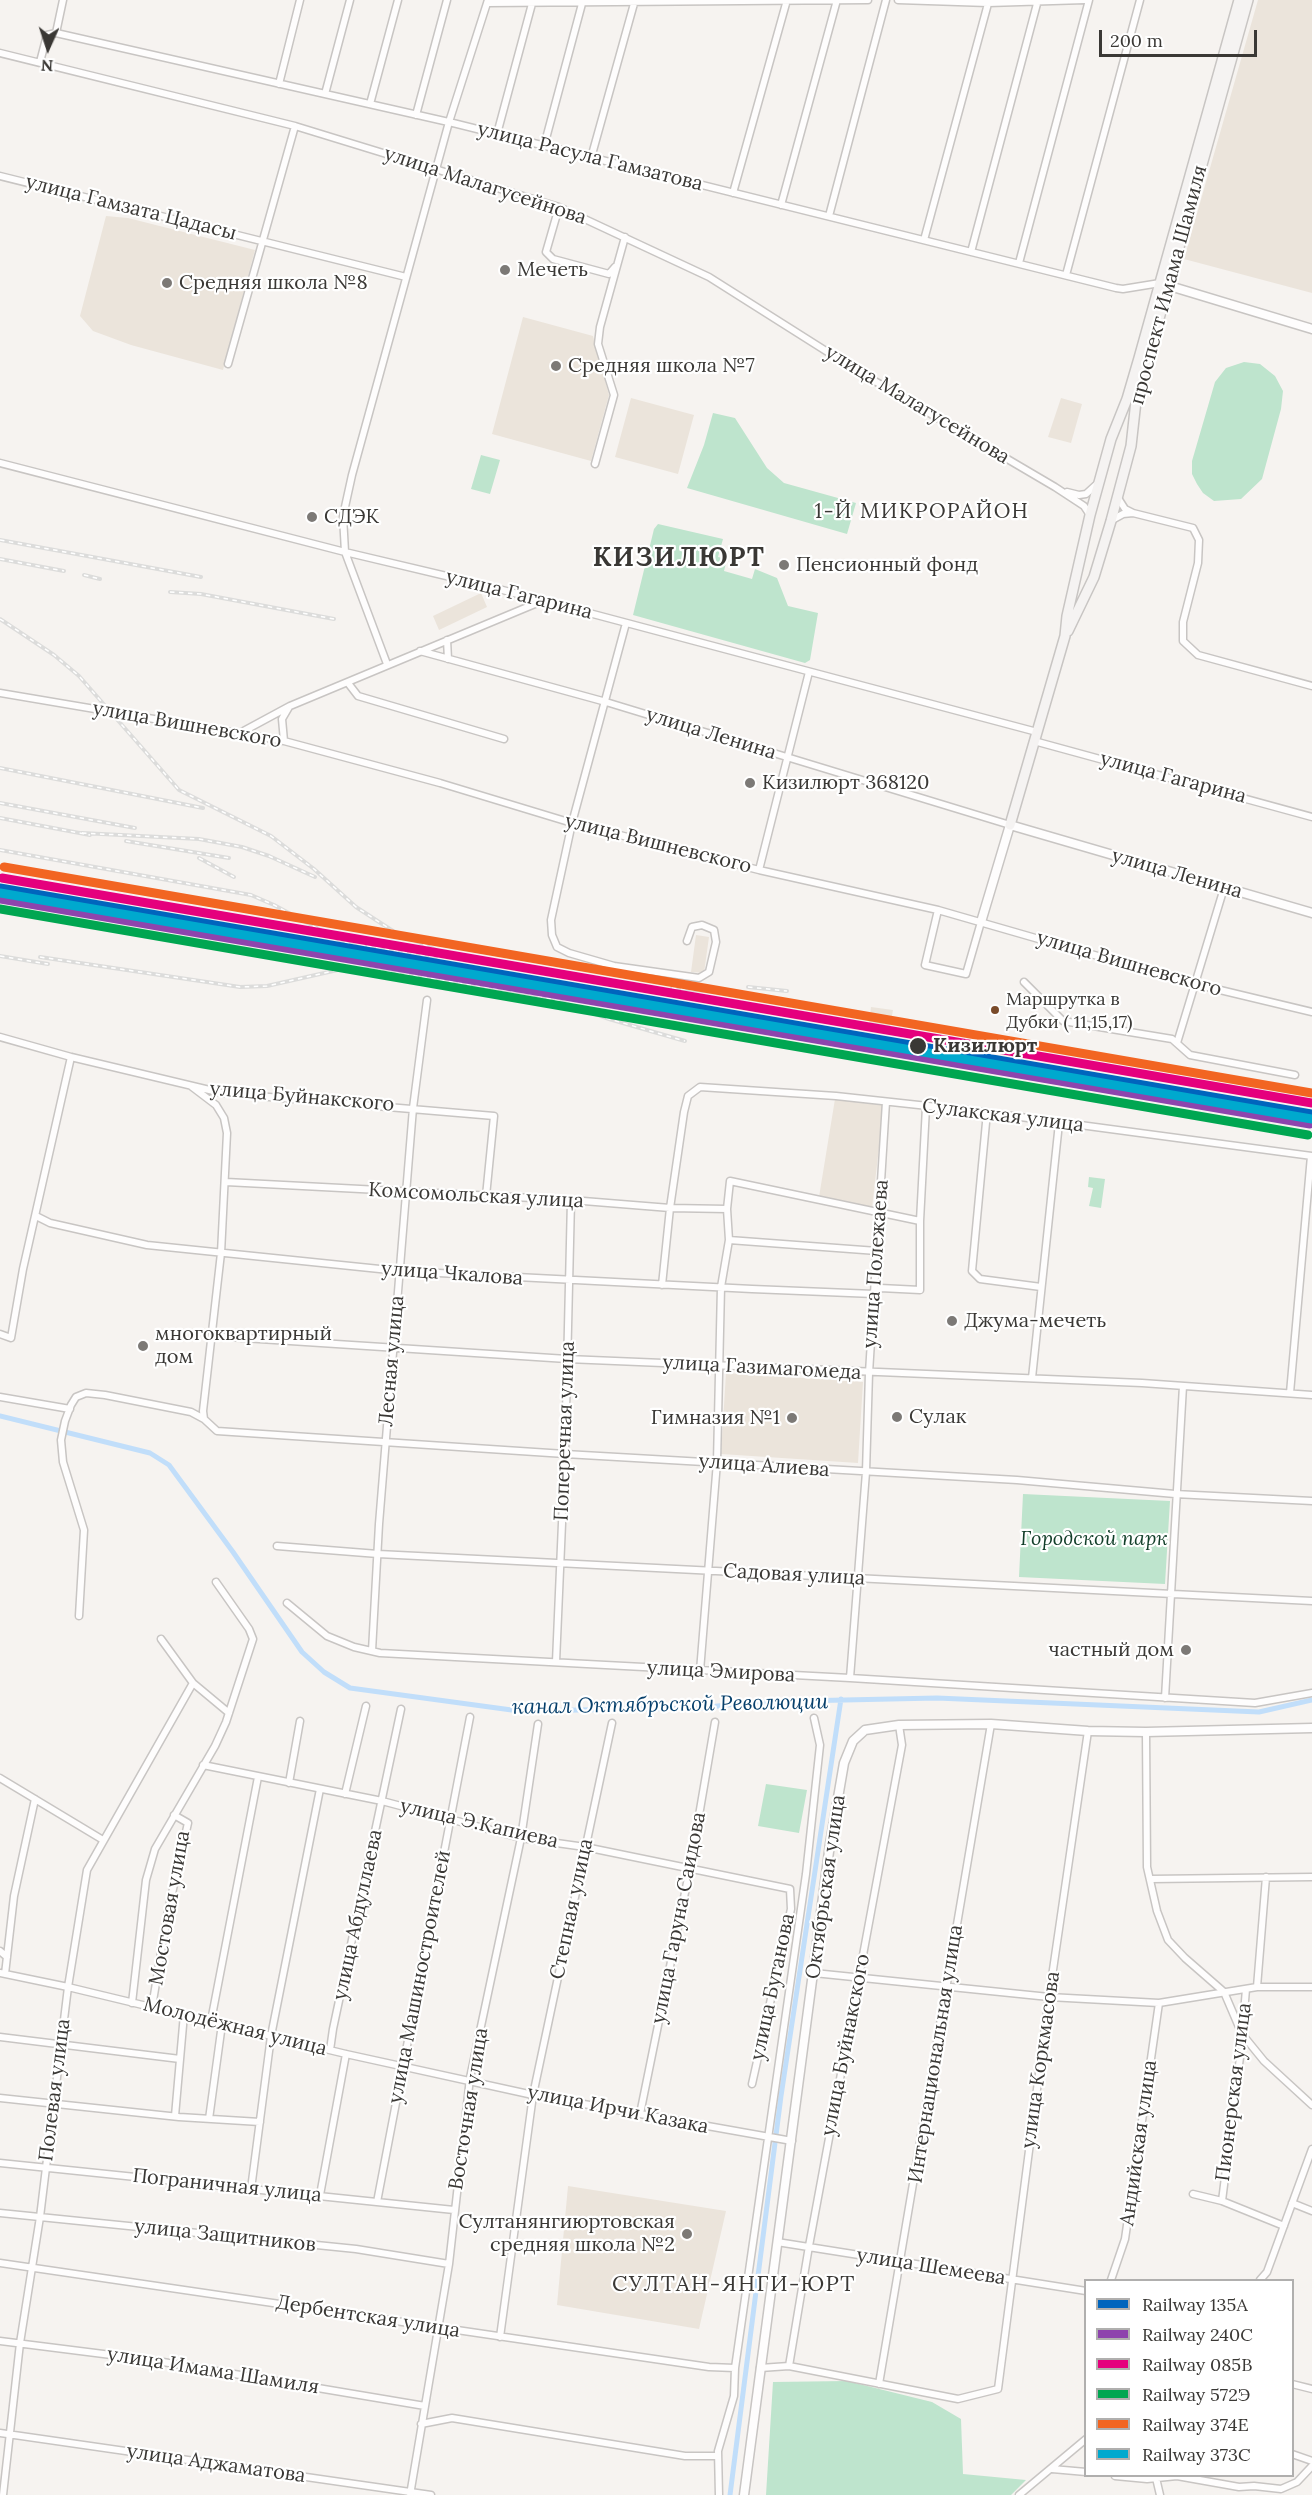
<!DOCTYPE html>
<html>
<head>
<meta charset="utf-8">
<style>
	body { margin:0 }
	#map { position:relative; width:1312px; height:2495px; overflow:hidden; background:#f6f3f0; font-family:Lora,serif }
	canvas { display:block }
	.legend { position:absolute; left:1084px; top:2279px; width:210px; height:198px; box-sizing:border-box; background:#fff; border:2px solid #b0afae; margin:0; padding:8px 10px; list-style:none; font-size:18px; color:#3a3835 }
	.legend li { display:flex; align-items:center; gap:12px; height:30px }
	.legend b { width:30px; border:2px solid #b0afae }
	.north { position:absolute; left:18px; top:18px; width:60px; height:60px; -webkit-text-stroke:4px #fff; paint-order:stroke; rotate:183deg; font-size:16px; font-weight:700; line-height:24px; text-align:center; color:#3a3835 }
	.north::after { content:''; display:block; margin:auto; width:21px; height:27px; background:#3a3835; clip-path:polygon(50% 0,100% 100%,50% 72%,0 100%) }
	.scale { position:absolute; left:1099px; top:30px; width:158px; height:27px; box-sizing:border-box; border:3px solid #3a3835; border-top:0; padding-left:8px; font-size:18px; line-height:21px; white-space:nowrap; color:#3a3835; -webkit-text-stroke:4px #fff; paint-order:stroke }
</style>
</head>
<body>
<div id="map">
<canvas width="1312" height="2495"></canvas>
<ul class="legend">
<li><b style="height:8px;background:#0065bd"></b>Railway 135А</li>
<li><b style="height:8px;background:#8e44ad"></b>Railway 240С</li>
<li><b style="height:8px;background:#e5007d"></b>Railway 085В</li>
<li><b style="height:8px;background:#00a651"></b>Railway 572Э</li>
<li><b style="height:8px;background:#f26522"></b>Railway 374Е</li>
<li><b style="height:8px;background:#00a9ce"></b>Railway 373C</li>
</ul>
<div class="north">N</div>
<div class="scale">200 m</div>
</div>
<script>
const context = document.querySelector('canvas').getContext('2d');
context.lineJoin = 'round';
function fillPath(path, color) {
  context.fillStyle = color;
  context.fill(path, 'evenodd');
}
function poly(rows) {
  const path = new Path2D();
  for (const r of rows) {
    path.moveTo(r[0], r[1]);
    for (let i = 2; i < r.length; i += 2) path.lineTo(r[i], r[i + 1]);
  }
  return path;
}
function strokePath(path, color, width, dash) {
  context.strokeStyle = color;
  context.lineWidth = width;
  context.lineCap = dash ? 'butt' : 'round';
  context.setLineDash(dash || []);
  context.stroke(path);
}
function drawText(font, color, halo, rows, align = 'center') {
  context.font = font + ' Lora,serif';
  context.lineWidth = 4.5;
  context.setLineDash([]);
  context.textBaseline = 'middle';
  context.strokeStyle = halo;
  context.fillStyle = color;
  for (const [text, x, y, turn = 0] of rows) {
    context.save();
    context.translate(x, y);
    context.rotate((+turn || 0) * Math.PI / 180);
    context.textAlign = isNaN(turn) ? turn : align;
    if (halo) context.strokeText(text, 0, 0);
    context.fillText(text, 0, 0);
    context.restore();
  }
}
fillPath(poly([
	[1258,0,1312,0,1312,293,1184,259],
	[106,216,128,218,255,250,223,370,131,345,93,331,80,316],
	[523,317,593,336,609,395,591,461,492,434],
	[631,398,694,415,678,474,615,457],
	[1061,398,1082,404,1071,443,1048,437],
	[481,593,487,607,439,630,433,616],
	[696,935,709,937,704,973,691,972],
	[871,1007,893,1010,890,1027,869,1024],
	[835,1099,884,1104,872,1208,819,1197],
	[726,1373,863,1382,858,1463,721,1454],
	[568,2186,726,2211,699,2329,557,2305]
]), '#ebe4db');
fillPath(poly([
	[1244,362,1260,364,1275,376,1283,391,1281,409,1262,479,1241,499,1214,501,1203,493,1197,484,1192,474,1192,461,1215,382,1226,368],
	[713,413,735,418,767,468,784,483,856,503,847,534,687,488,704,445],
	[481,455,500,460,490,494,471,489],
	[658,524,723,539,718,557,727,559,724,571,752,579,755,569,777,578,788,606,818,613,810,660,805,663,633,615,654,529],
	[1089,1177,1105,1179,1101,1208,1089,1206,1093,1188,1088,1187],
	[1023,1494,1170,1501,1165,1584,1019,1577],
	[766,1784,807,1790,799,1833,758,1826],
	[847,2381,932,2402,961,2419,963,2474,1026,2480,1011,2495,766,2495,773,2382]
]), '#bee4cd');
strokePath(poly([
	[0,1416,150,1453,169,1465,233,1552,302,1652,324,1672,350,1688,519,1711,701,1708,752,1702,937,1698,1259,1712,1312,1700],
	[730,2495,781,2096,841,1699]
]), '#c1defa', 5);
const minor = poly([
	[898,0,988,3,1085,0],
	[487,3,868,0],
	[56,33,63,0],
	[0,53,295,126,559,207,709,277,856,370,1055,487,1084,506,1090,515],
	[40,62,47,35,56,33,453,123,1116,288,1123,289,1160,283],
	[279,84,300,0],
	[325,94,350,0],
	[370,104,398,0],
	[416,115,447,0],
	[497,134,533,0],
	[544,146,583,0],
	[591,158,635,0],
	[0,176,406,277],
	[733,193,787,0],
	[781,205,837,0],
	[559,207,546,252,553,259,609,274,615,267],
	[829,216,886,0],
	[924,240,989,0],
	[971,252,1038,0],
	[1019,263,1089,0],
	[1066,275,1140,0],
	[228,364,295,126],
	[0,463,345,552,480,584,1037,732],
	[595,464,614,395,598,344,600,327,625,237],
	[1067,492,1079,495,1086,494,1097,484],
	[1118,498,1125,509,1133,513,1193,528,1199,540,1198,563,1183,622,1183,641,1198,655,1312,686],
	[1112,520,1123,514,1133,513],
	[626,623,572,823,551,920,552,935,557,947,569,953,614,966,699,978,709,972,716,942,714,930,702,925,692,927,687,941],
	[447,640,448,659],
	[420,651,606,702,1010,825],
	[387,664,345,552,343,516,352,475,449,122,488,0],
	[348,683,358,696,504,739],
	[0,693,284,741,440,783,572,823,759,870,938,910,1195,984,1312,1012],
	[240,733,290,706,542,601],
	[284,741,282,719,289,707],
	[1034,741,1312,817],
	[759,870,809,672],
	[938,910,925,965,966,974,981,922],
	[1024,982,1063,1021,1172,1039,1190,1055,1295,1075],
	[0,1037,71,1057,222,1093,494,1116,486,1196],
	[1177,1043,1224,888],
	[191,1086,216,1105,224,1118,227,1133,221,1253,203,1411,204,1419,217,1431,565,1454,1017,1480,1175,1494,1312,1501],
	[987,1112,972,1271,980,1279,1041,1287],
	[226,1182,571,1200,670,1208,727,1209],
	[36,1216,50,1223,147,1245,399,1271,752,1289,874,1294,880,1288,920,1290,920,1221,926,1107],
	[877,1251,729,1240,727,1209,730,1181,920,1221],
	[662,1285,670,1208,684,1112,688,1096,700,1087,836,1096,983,1112,1312,1156],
	[0,1334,11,1338,23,1269,71,1057],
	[213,1336,567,1359,1142,1383,1312,1395],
	[1032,1378,1059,1123],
	[1290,1393,1311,1156],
	[0,1397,70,1409],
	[277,1546,378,1554,1312,1601],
	[287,1603,327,1636,354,1647,380,1653,850,1678,1255,1703,1312,1693],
	[79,1616,84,1530,63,1462,61,1440,65,1421,71,1405,76,1397,86,1393,105,1395,191,1412,204,1419],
	[161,1639,193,1683,229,1713],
	[372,1651,379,1524,413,1108,427,1000],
	[556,1662,565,1454,571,1200],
	[700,1671,717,1462,721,1287,729,1240],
	[850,1678,866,1472,869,1373,886,1102],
	[1165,1698,1183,1386],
	[1146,1732,1147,1867,1157,1911,1168,1940,1185,1958,1224,1992,1242,2034,1264,2061,1312,2105],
	[203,1765,382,1801,521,1838,585,1847,790,1889,791,1909,752,2084],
	[0,1778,103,1840],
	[289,1783,300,1721],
	[345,1794,366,1706],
	[1151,1879,1312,1877],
	[0,1951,7,1957],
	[0,1973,68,1987,346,2054,533,2095,792,2141],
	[814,1973,1049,1997,1159,2003,1257,1987,1312,1987],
	[5,1974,14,1896,35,1799],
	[1257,1987,1266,1877],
	[1246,1989,1241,2049,1222,2201,1284,2226],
	[132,2003,146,1880,155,1849,215,1746,226,1722,253,1639,249,1629,216,1582],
	[152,2007,168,1911,188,1823,174,1815],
	[211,2021,258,1777],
	[0,2037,180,2059],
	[330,2050,333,2029,401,1709],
	[0,2098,179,2117,260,2122],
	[640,2114,690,1868,715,1722],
	[175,2116,184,2014],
	[209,2119,222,2024],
	[0,2163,454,2210],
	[251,2189,271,2036,320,1789],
	[1193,2194,1222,2201],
	[320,2195,346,2054],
	[377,2202,470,1717],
	[1292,2203,1312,2211],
	[0,2213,356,2249,449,2264],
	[777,2242,1086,2291],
	[0,2263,709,2367,735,2368],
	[1111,2280,1125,2239,1159,2003],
	[1260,2280,1267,2272,1312,2149],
	[500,2337,533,2095,612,1723],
	[0,2341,151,2360,425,2406],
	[789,2366,809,2246,902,1745,899,1725],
	[760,2368,789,2366,958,2399,998,2389,1049,1997,1088,1731],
	[879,2384,991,1724],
	[1292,2384,1312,2389],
	[421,2424,452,2418,685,2456,718,2456],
	[0,2433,431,2495],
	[1292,2454,1312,2461],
	[1052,2469,1086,2472],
	[1115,2476,1147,2479,1177,2476,1239,2487,1254,2486,1281,2489,1297,2482,1312,2466],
	[1156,2478,1160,2495],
	[3,2495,20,2343,40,2217,68,1987,87,1870,193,1683],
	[410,2495,449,2264,470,2078,521,1838,538,1724],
	[719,2495,718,2451,734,2396,735,2368,806,1874,820,1745,814,1718],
	[1019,2495,1086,2439]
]);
const tertiary = poly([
	[1163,284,1312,329],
	[981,922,1010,825,1312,913],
	[744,2495,830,1844,844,1763,853,1741,865,1730,899,1725,991,1724,1088,1731,1146,1732,1312,1728]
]);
const secondary = poly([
	[1068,631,1094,577,1111,521,1131,446,1136,401,1248,0],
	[1010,825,1065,636,1067,616,1090,515,1111,439,1127,399,1139,358,1239,0]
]);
strokePath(minor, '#c8c5c3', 9);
strokePath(tertiary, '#c8c5c3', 11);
strokePath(secondary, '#c8c5c3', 12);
strokePath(minor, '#fefdfd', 6);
strokePath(tertiary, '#fefdfd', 8);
strokePath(secondary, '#f5f3f2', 9);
const rail = poly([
	[0,540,201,577],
	[0,559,64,571],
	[84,575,100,579],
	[170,592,201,594,334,619],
	[0,619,54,655,79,676,179,790,271,836,314,869,356,907,393,931,443,953,494,965],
	[0,768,203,808],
	[0,803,135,828],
	[0,818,90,835],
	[82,833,199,839,242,847,269,856,315,877],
	[126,841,229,858],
	[0,850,251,895,274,905,341,941,376,953],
	[199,858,234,877],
	[0,911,252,951,328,968],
	[367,946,436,957],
	[0,956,48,964],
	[40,957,240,987,267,986,342,969,370,969,531,994,562,1002,609,1019,685,1041],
	[748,987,787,991],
	[672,988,761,996]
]);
strokePath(rail, '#dcdcdb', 4);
strokePath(rail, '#fff', 1.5, [4.5]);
strokePath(poly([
	[0,888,1312,1114]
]), '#0065bd', 9);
strokePath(poly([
	[0,899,1310,1124]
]), '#8e44ad', 9);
strokePath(poly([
	[2,878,1312,1103]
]), '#e5007d', 9);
strokePath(poly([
	[0,909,1308,1135]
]), '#00a651', 9);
strokePath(poly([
	[4,867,1312,1093]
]), '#f26522', 9);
strokePath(poly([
	[0,893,1312,1119]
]), '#00a9ce', 9);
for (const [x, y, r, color] of [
	[505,270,6,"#7c7976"],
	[167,283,6,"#7c7976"],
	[556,366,6,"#7c7976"],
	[312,517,6,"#7c7976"],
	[784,565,6,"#7c7976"],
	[750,783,6,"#7c7976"],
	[995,1010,5,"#7a4b2a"],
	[918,1046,9,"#3a3835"],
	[952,1321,6,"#7c7976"],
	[143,1346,6,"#7c7976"],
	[897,1417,6,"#7c7976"],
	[792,1418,6,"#7c7976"],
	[1186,1650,6,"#7c7976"],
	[687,2234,6,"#7c7976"]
]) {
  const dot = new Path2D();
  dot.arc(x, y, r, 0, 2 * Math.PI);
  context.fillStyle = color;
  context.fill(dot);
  strokePath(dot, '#fff', 2);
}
drawText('18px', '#3a3835', '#fff', [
	["Маршрутка в",1006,1000],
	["Дубки ( 11,15,17)",1006,1023]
], 'left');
drawText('20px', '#3a3835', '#fff', [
	["улица Расула Гамзатова",590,157,14],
	["улица Малагусейнова",485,186,18],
	["улица Гамзата Цадасы",131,208,14],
	["проспект Имама Шамиля",1169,285,-75],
	["улица Малагусейнова",917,405,31],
	["улица Гагарина",519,595,14],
	["улица Вишневского",187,725,10],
	["улица Ленина",711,734,17],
	["улица Гагарина",1173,778,15],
	["улица Вишневского",658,844,14],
	["улица Ленина",1177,874,16],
	["улица Вишневского",1129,964,16],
	["улица Буйнакского",302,1097,5],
	["Сулакская улица",1003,1116,7],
	["Комсомольская улица",476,1196,3],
	["улица Полежаева",876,1264,-86],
	["улица Чкалова",452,1274,4],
	["Лесная улица",392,1361,-85],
	["улица Газимагомеда",762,1368,3],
	["Поперечная улица",565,1431,-88],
	["улица Алиева",764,1466,4],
	["Садовая улица",794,1575,3],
	["улица Эмирова",721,1672,3],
	["улица Э.Капиева",479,1824,13],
	["Октябрьская улица",826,1887,-82],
	["Мостовая улица",170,1908,-80],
	["Степная улица",572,1909,-78],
	["улица Абдуллаева",358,1915,-78],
	["улица Гаруна Саидова",679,1918,-79],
	["улица Машиностроителей",420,1977,-79],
	["улица Буганова",773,1987,-78],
	["Молодёжная улица",235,2027,14],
	["улица Буйнакского",846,2045,-79],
	["Интернациональная улица",936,2054,-81],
	["улица Коркмасова",1041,2060,-82],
	["Полевая улица",55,2090,-83],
	["Пионерская улица",1234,2092,-83],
	["Восточная улица",469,2109,-81],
	["улица Ирчи Казака",618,2110,11],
	["Андийская улица",1139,2143,-82],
	["Пограничная улица",227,2186,6],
	["улица Защитников",225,2236,6],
	["улица Шемеева",931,2267,9],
	["Дербентская улица",368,2317,9],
	["улица Имама Шамиля",213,2371,9],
	["улица Аджаматова",216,2464,8]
]);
drawText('20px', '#3a3835', '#fff', [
	["Мечеть",517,270],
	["Средняя школа №8",179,283],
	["Средняя школа №7",568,366],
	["СДЭК",324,517],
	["Пенсионный фонд",796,565],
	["Кизилюрт 368120",762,783],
	["Джума-мечеть",964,1321],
	["многоквартирный",155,1334],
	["дом",155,1357],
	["Сулак",909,1417],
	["Гимназия №1",780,1418,"right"],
	["частный дом",1174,1650,"right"],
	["Султанянгиюртовская",675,2222,"right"],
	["средняя школа №2",675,2245,"right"]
], 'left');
drawText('bold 20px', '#3a3835', '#fff', [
	["Кизилюрт",933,1046]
], 'left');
drawText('italic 20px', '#113e29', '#fff', [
	["Городской парк",1094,1539]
]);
context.letterSpacing = '1.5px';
drawText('21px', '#3a3835', '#fff', [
	["1-Й МИКРОРАЙОН",922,512]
]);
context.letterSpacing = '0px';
drawText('italic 21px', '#063f6b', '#fff', [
	["канал Октябрьской Революции",670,1705,-1]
]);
context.letterSpacing = '1.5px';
drawText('22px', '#3a3835', '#fff', [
	["СУЛТАН-ЯНГИ-ЮРТ",734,2285]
]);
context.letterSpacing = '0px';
context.letterSpacing = '1.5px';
drawText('bold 26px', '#3a3835', '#fff', [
	["КИЗИЛЮРТ",679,559]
]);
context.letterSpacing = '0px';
</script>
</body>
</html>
